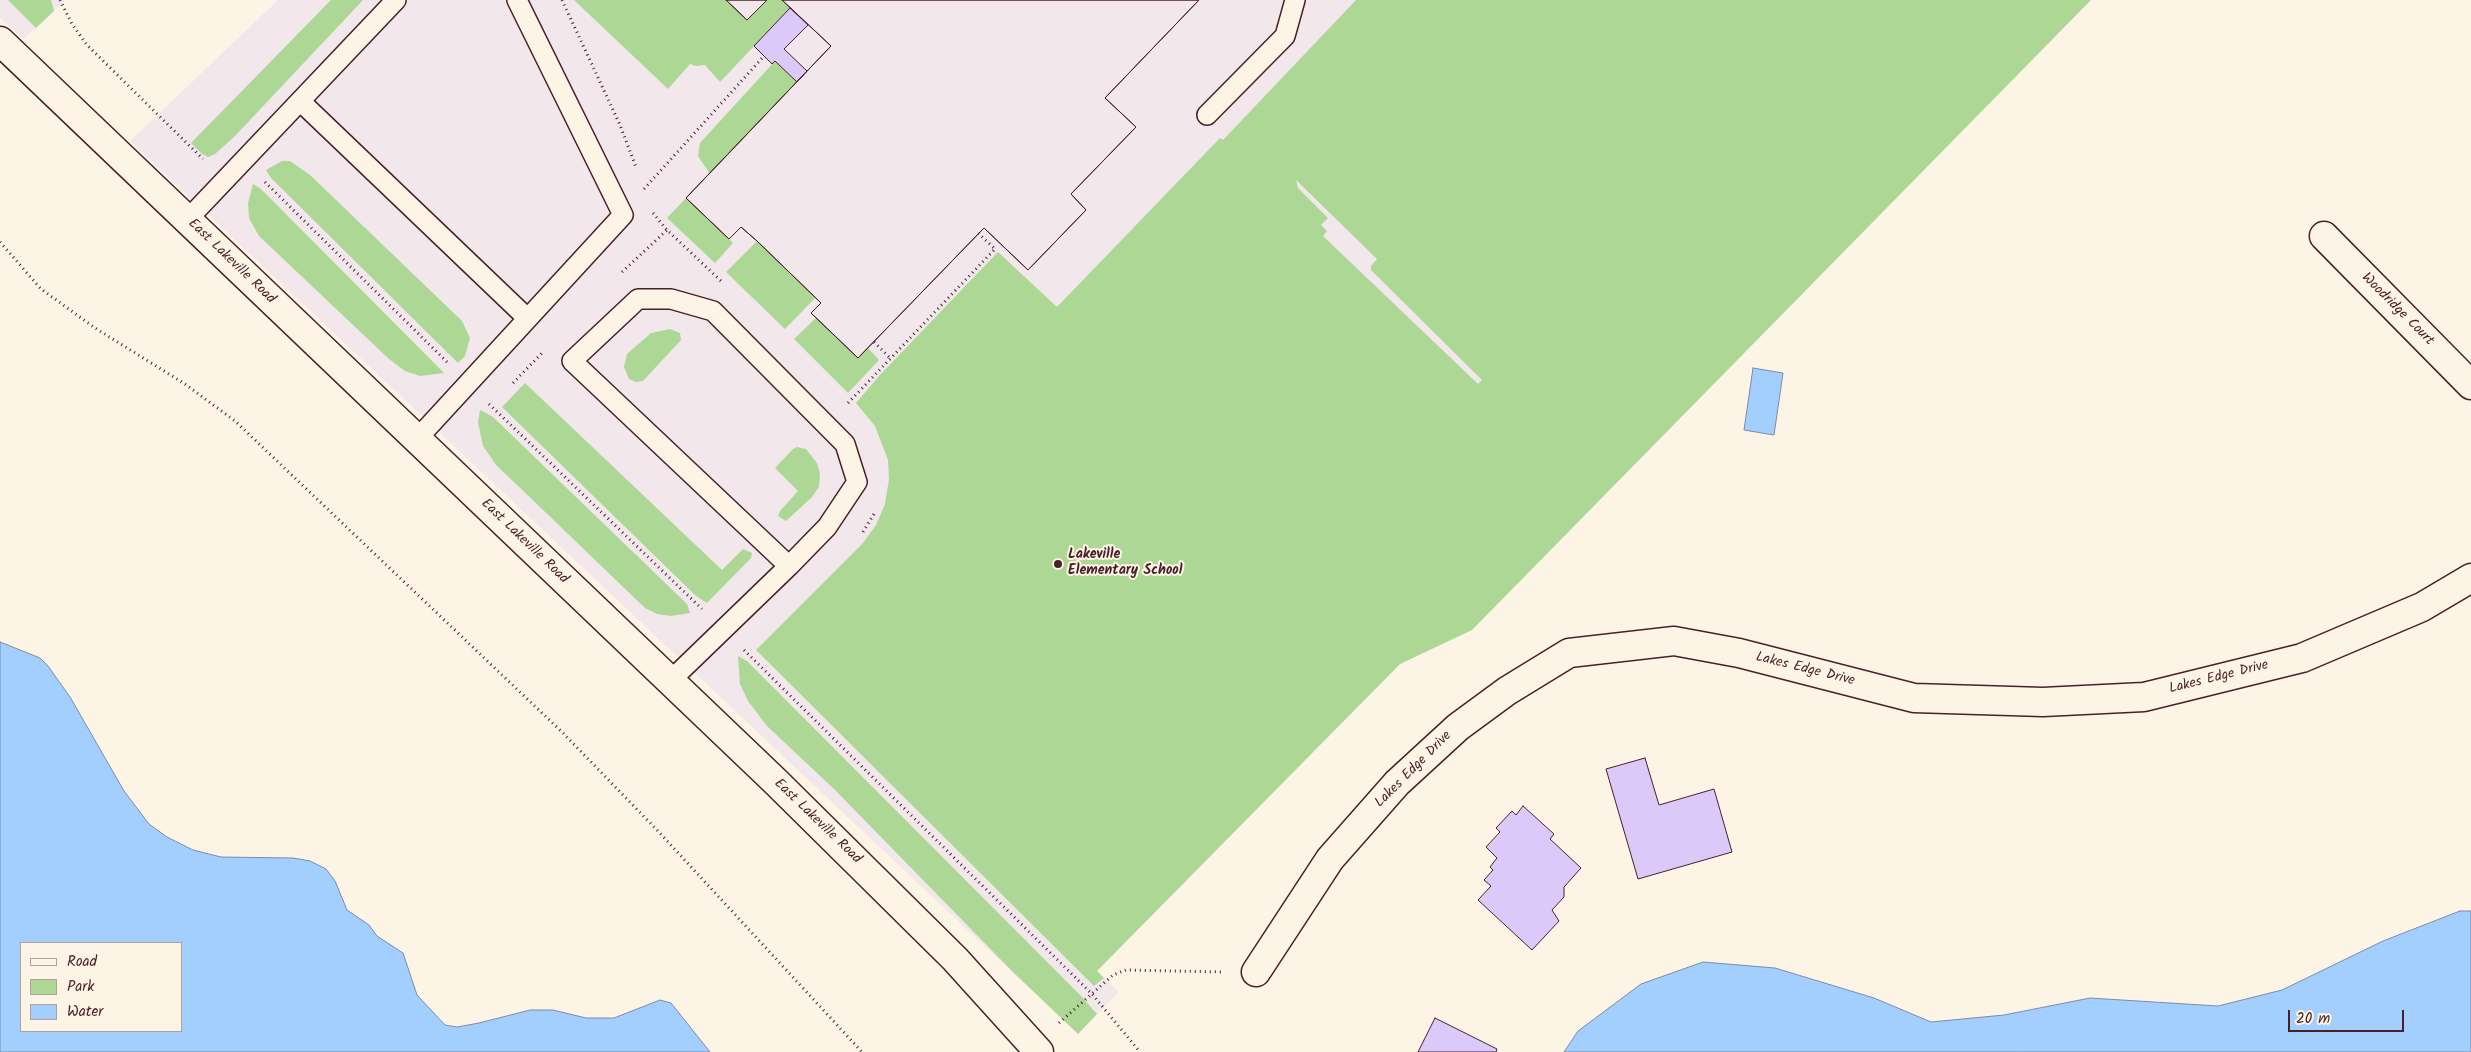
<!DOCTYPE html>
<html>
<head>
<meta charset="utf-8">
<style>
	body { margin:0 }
	#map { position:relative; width:2471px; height:1052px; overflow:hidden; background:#fcf5e5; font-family:Kalam,sans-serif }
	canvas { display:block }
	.legend { position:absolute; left:20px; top:942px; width:162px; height:90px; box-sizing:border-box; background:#fcf5e5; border:1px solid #b59f9b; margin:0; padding:6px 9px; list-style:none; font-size:15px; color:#4a1f2b }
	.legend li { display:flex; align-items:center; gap:10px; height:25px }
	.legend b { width:25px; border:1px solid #b59f9b }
	.scale { position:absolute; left:2288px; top:1010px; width:116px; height:22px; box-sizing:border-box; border:2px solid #4a1f2b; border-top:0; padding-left:6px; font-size:15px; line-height:18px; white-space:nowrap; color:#4a1f2b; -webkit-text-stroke:4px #fcf5e5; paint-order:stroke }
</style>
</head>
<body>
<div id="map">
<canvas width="2471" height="1052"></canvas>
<ul class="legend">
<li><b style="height:6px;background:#fcf5e5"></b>Road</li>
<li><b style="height:14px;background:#add795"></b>Park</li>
<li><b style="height:14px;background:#a2cffd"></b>Water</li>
</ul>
<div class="scale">20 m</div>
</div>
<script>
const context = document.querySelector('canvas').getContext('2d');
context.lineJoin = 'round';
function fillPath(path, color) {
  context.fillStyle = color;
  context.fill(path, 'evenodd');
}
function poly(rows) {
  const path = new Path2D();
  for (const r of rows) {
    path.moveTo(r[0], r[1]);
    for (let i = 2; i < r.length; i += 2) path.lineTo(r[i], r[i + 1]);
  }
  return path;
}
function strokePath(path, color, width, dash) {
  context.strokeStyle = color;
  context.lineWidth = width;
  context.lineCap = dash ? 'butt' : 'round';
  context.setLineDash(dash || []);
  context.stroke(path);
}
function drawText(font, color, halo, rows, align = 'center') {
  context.font = font + ' Kalam,sans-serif';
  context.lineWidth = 4;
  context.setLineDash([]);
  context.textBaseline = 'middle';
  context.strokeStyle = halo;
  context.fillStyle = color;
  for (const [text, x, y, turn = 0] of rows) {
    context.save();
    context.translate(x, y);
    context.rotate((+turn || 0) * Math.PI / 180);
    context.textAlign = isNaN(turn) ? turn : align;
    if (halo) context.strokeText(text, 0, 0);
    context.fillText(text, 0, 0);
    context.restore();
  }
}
fillPath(poly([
	[0,0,66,0,23,39,0,18],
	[278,0,2091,0,1472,630,1400,664,1097,971,1119,992,1078,1034,130,141]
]), '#f2e8eb');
fillPath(poly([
	[8,0,51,0,54,11,36,28],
	[331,0,363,0,235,136,215,154,208,157,202,154,191,143],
	[574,0,726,0,747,20,767,0,782,0,790,8,720,82,705,65,696,66,690,64,668,89],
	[1356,0,2091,0,1472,630,1400,664,1097,971,1104,978,1094,986,756,650,863,543,876,525,885,504,889,479,888,460,875,426,856,403,879,376,998,252,1057,307,1220,138,1223,140],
	[1296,180,1377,259,1371,266,1371,270,1482,380,1478,384,1323,236,1327,231,1321,225,1328,218,1298,188],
	[775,61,797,82,710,174,698,156,700,143],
	[282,161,290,161,310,175,462,321,470,338,465,356,458,363,271,178,266,170],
	[253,184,261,189,444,373,420,376,405,371,389,359,259,236,249,218,248,203],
	[686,198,733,243,715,263,667,218],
	[757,241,815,298,785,329,726,272],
	[816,318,858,358,868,348,879,360,848,393,794,339],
	[670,329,680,333,681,340,643,381,636,382,629,379,624,367,627,354,651,333],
	[525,383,722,570,743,549,752,553,751,558,707,603,696,596,502,407],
	[480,410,493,417,687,604,690,613,671,616,657,614,645,608,515,483,496,465,483,446,478,422],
	[797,447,806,449,817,463,820,474,819,487,812,497,786,521,778,516,780,511,798,491,775,468,793,449],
	[738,656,747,661,1081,996,1097,1014,1078,1034,1012,971,834,789,767,726,748,701,740,684]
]), '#add795');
const water = poly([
	[1753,368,1783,373,1774,435,1744,430,1753,368],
	[0,642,40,658,48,666,70,697,124,791,149,824,167,837,193,850,221,857,293,858,310,861,326,869,335,881,347,910,369,925,377,936,403,953,417,995,445,1025,457,1027,479,1023,530,1010,553,1010,586,1018,614,1018,660,1000,671,1003,710,1052,0,1052,0,642],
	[21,943,181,943,181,1031,21,1031,21,943],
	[2460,911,2471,911,2471,1052,1564,1052,1578,1031,1641,984,1703,962,1775,968,1874,998,1931,1022,2004,1015,2090,998,2218,1006,2282,990,2383,941,2460,911]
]);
fillPath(water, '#a2cffd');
strokePath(water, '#7f89a9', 1);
const building = poly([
	[726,0,767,0,747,20,726,0],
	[726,0,767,0,747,20,726,0],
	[782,0,1199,0,1105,98,1136,127,1071,194,1086,210,1028,270,984,228,858,358,811,313,821,303,757,241,741,227,729,239,686,198,831,46,782,0],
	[782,0,1199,0,1105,98,1136,127,1071,194,1086,210,1028,270,984,228,858,358,811,313,821,303,757,241,741,227,729,239,686,198,831,46,782,0],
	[790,8,808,25,784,49,807,71,797,82,775,61,772,64,754,46,790,8],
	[1645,758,1659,805,1714,789,1732,852,1638,879,1606,769,1645,758],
	[1523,806,1554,834,1550,839,1581,868,1564,887,1564,897,1552,910,1559,921,1532,950,1478,900,1491,886,1484,880,1493,870,1490,867,1497,858,1486,847,1500,832,1496,828,1512,811,1516,815,1523,806],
	[1435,1018,1497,1049,1496,1052,1418,1052,1435,1018]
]);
fillPath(building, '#dbc9fa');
strokePath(building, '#4a1f2b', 1);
const lane = poly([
	[300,101,527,318],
	[1207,115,1285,36,1295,0],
	[187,220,396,0],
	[417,439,623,215,517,0],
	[670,681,789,566,827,527,857,482,845,444,713,311,671,299,638,299,572,361,789,566]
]);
const street = poly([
	[2324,236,2471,385],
	[1256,972,1330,859,1397,783,1458,727,1507,691,1569,653,1674,641,1739,653,1914,698,2043,702,2144,697,2302,658,2422,607,2471,578]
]);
const secondary = poly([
	[0,41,775,781,955,959,1039,1052]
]);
strokePath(lane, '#4a1f2b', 22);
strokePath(street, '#4a1f2b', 31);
strokePath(secondary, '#4a1f2b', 31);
strokePath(poly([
	[60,0,72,24,87,45,203,159],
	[562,0,620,125,636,167],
	[265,182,447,362],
	[644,189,764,56],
	[653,213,667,230,721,281],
	[0,242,41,289,95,328,185,384,235,421,562,732,657,830,862,1052],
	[622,272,667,230],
	[874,342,891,359],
	[513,383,544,351],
	[848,403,995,249,978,233],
	[489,404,702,609],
	[863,532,874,514],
	[744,650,1092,994,1140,1052],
	[1059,1023,1113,975,1126,970,1223,972]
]), '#4a1f2b', 3, [1, 4]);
strokePath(lane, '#fcf5e5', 19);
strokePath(street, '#fcf5e5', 28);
strokePath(secondary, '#fcf5e5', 28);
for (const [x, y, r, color] of [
	[1058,564,5,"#4a1f2b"]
]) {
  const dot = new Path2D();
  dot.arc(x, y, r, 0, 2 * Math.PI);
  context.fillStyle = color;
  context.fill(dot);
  strokePath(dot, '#fcf5e5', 2);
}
drawText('14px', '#4a1f2b', '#fcf5e5', [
	["East Lakeville Road",231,262,44],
	["Woodridge Court",2397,310,45],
	["East Lakeville Road",524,542,44],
	["Lakes Edge Drive",1805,670,14],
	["Lakes Edge Drive",2219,678,-14],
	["Lakes Edge Drive",1414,770,-45],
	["East Lakeville Road",817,822,44]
]);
drawText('bold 14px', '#4a1f2b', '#fcf5e5', [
	["Lakeville",1068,556],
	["Elementary School",1068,572]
], 'left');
</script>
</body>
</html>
